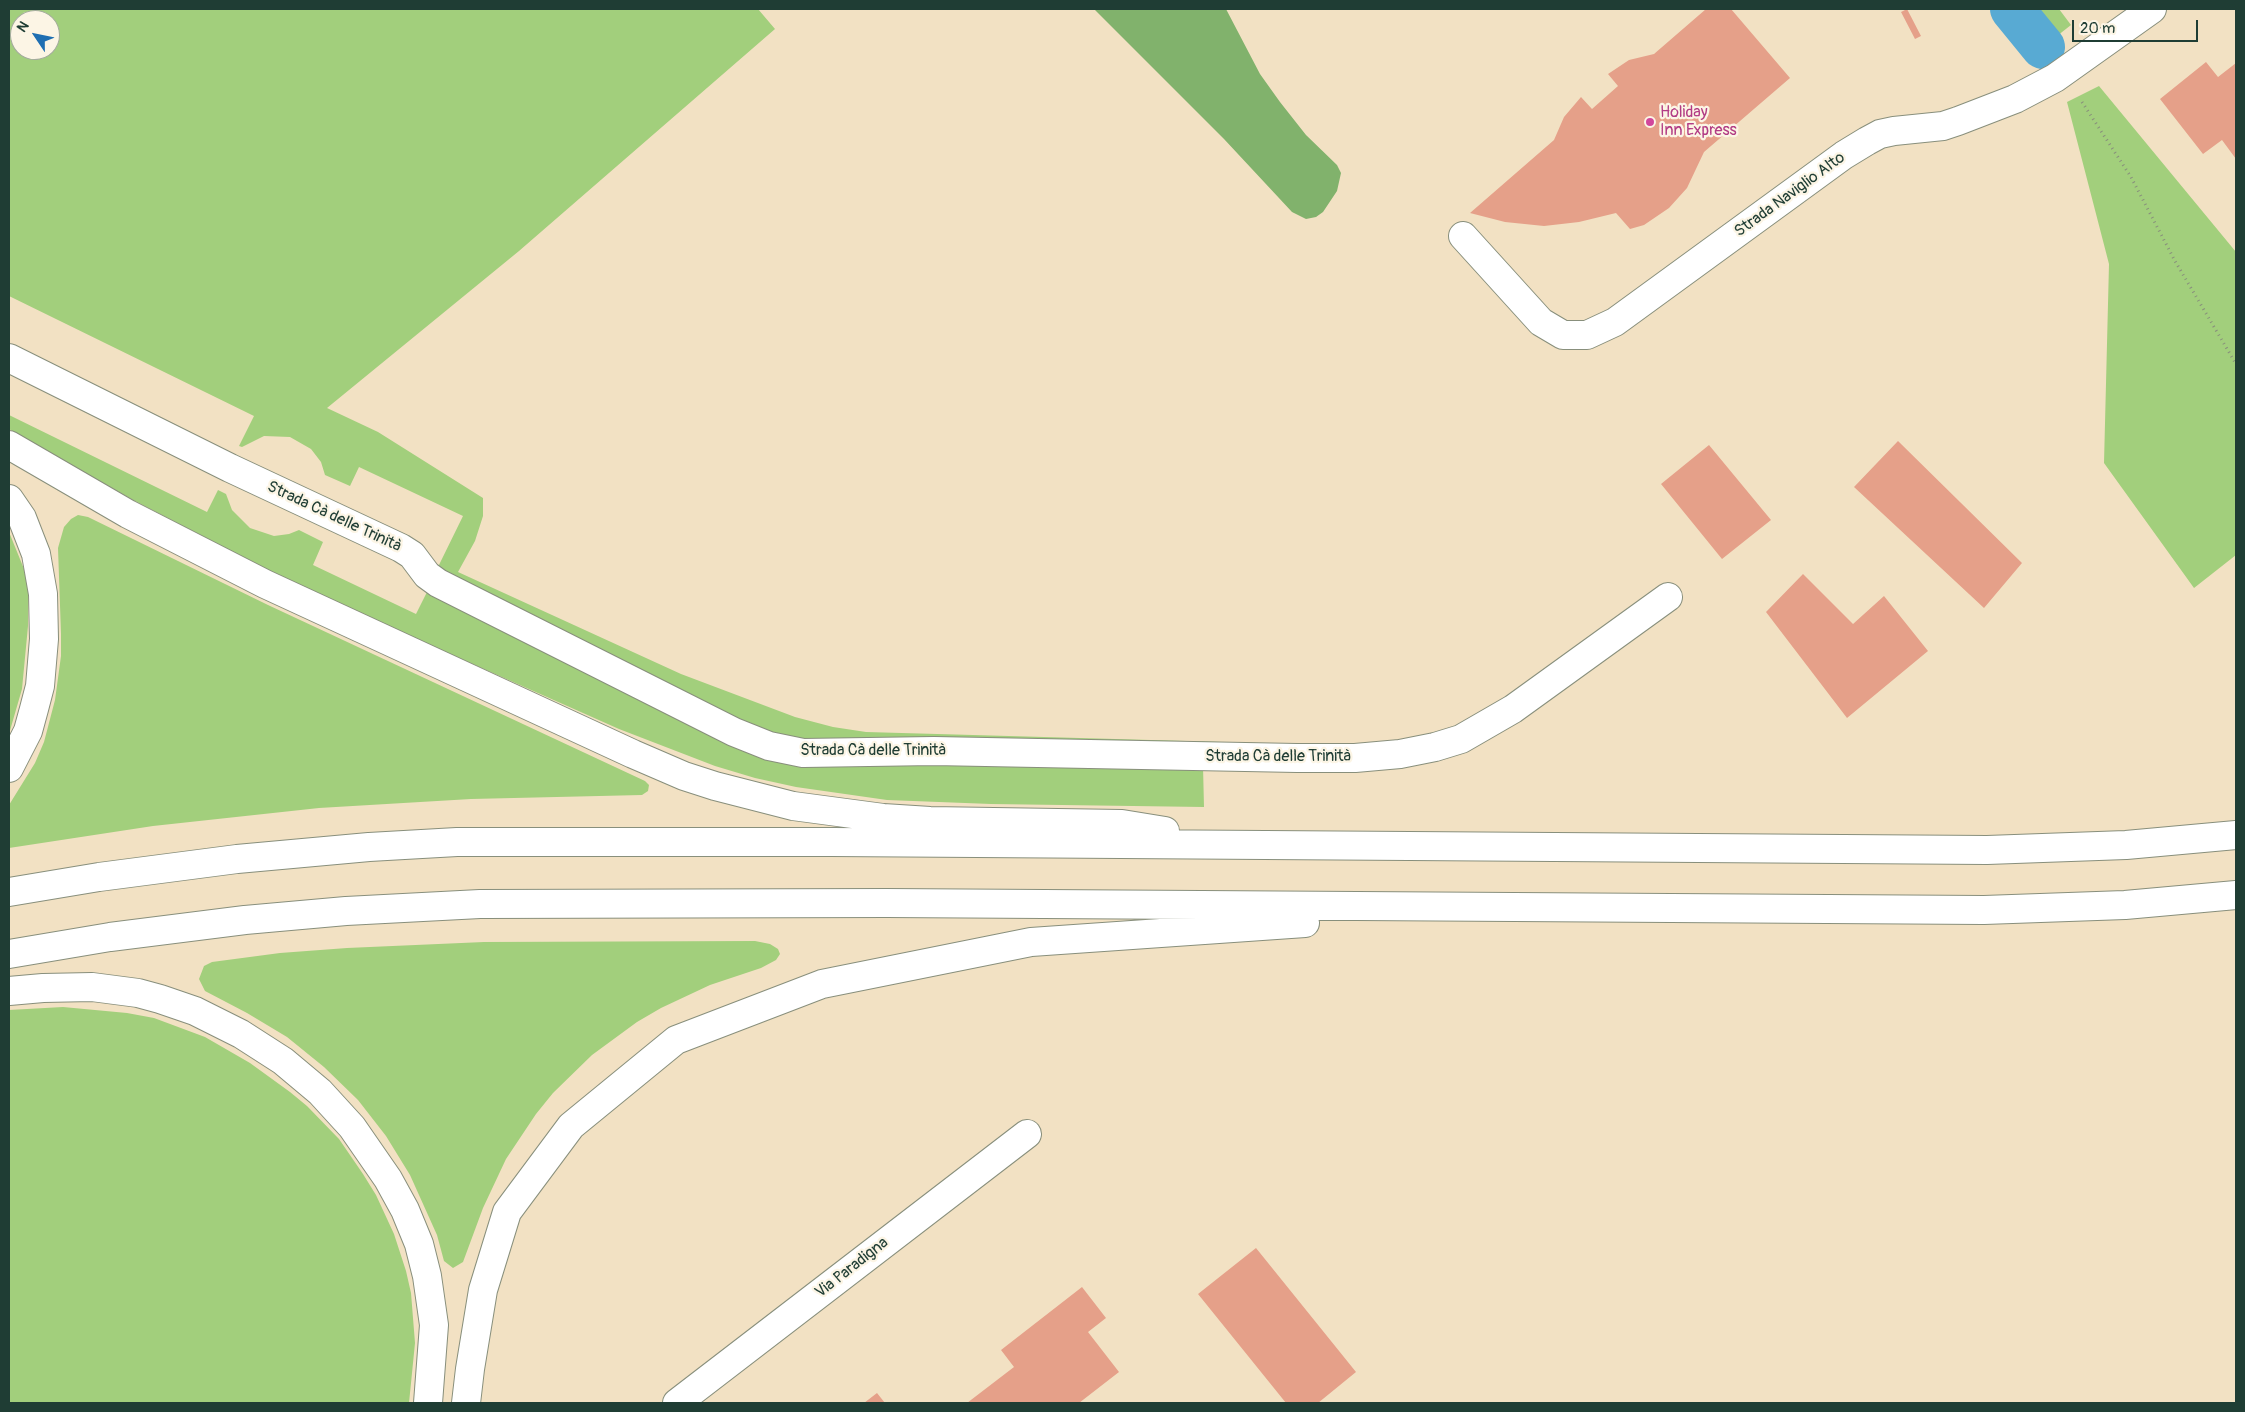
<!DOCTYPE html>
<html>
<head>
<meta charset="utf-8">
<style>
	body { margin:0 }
	#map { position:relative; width:2245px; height:1412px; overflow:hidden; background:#f2e1c3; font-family:Pangolin,sans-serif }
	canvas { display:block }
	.frame { position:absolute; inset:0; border:10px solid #1f3d34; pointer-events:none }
	.north { position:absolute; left:10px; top:10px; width:50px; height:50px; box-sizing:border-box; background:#fcf5e5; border:1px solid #a4ab9e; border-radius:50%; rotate:304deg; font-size:14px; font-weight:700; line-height:20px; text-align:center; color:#1f3d34 }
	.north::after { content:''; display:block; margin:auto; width:18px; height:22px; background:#1f6fb2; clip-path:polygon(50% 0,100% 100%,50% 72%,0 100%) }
	.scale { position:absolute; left:2072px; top:20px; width:126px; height:22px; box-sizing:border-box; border:2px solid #1f3d34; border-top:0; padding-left:6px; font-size:15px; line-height:18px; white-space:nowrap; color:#1f3d34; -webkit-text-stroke:4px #fcf5e5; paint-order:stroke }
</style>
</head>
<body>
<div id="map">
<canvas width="2245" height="1412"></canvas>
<div class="frame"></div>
<div class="north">N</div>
<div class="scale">20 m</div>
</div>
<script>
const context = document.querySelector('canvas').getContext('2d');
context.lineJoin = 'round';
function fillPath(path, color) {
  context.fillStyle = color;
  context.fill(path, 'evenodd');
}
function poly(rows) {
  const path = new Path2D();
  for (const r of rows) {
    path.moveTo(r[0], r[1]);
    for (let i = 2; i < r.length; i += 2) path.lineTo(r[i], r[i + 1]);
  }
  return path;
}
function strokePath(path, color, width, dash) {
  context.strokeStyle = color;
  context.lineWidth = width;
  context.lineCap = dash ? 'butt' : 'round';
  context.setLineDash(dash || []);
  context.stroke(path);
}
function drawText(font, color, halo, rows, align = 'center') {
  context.font = font + ' Pangolin,sans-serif';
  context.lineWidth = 4.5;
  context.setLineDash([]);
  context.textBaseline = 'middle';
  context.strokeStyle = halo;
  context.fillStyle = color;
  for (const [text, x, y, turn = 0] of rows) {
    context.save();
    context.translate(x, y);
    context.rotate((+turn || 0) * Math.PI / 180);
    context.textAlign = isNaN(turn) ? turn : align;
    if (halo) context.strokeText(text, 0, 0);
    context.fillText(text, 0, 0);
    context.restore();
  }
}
fillPath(poly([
	[9,9,758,9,775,29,519,251,327,408,378,432,483,498,483,516,475,541,458,572,681,674,795,717,833,727,866,732,1293,744,1294,749,896,745,773,738,456,581,438,567,463,516,359,467,350,486,325,475,321,462,311,449,290,437,264,436,242,447,239,446,254,416,9,296],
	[20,20,50,20,50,50,20,50],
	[2034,9,2059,9,2071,25,2057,36],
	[2099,86,2236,252,2236,555,2194,588,2104,463,2109,264,2067,102],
	[9,415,207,512,218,490,226,494,232,510,250,528,274,536,289,534,299,530,323,542,313,565,416,614,427,592,588,669,719,737,1203,766,1204,807,991,804,887,800,796,787,755,778,715,766,619,729,414,638,264,568,135,501,25,439,9,429],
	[78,515,88,517,268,605,645,781,649,785,648,791,642,795,471,799,319,808,153,826,9,848,9,805,35,763,44,742,55,700,61,656,61,634,58,548,64,527,71,519],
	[9,532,24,569,28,589,28,626,22,689,9,734],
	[755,941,770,944,778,949,780,954,776,960,761,968,710,985,661,1008,637,1022,592,1055,553,1093,536,1114,506,1159,483,1208,463,1262,453,1268,444,1261,437,1235,410,1175,386,1136,358,1100,324,1067,287,1037,247,1013,205,991,199,979,204,966,212,962,280,953,347,948,484,942],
	[63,1007,127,1013,154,1018,205,1037,250,1063,290,1092,307,1106,339,1139,363,1174,376,1195,394,1234,406,1271,411,1293,415,1343,409,1403,9,1403,9,1010]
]), '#a2cf7c');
fillPath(poly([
	[1094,9,1226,9,1260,74,1280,102,1306,135,1337,165,1341,173,1337,191,1323,212,1316,217,1306,219,1292,212,1224,139]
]), '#81b26c');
strokePath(poly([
	[2012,9,2043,47]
]), '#58aad3', 44);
fillPath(poly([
	[1706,9,1731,9,1790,78,1704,152,1687,188,1669,208,1644,225,1630,229,1616,213,1579,222,1544,226,1505,222,1470,213,1554,140,1564,117,1581,97,1592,109,1618,86,1608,74,1629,60,1654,54],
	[1907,9,1921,36,1915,39,1901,12],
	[2206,62,2218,77,2236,63,2236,159,2222,140,2203,154,2160,99],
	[1898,441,2022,563,1984,608,1854,487],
	[1709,445,1771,520,1722,559,1661,484],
	[1803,574,1853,624,1884,596,1928,651,1847,718,1766,612],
	[1256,1248,1356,1372,1318,1403,1286,1403,1198,1294],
	[1082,1287,1106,1318,1088,1332,1119,1372,1079,1403,967,1403,1014,1367,1001,1350],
	[877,1393,885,1403,864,1403]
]), '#e5a089');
const street = poly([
	[1463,236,1541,322,1563,335,1587,335,1615,322,1844,155,1867,141,1880,134,1894,131,1943,126,1958,121,2015,99,2055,78,2152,9],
	[9,358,230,468,401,548,412,555,427,575,438,583,734,732,769,746,803,753,934,751,1297,758,1355,758,1400,754,1435,747,1461,739,1513,709,1668,597],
	[677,1403,1027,1134]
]);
const highway = poly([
	[9,445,128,514,265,584,633,754,684,776,715,786,793,806,883,818,930,821,1122,824,1165,831],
	[9,499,22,518,36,554,43,594,44,639,40,686,34,709,28,731,9,768],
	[9,892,99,877,237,859,369,847,457,842,832,842,1987,850,2126,845,2236,835],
	[9,954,110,937,245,920,346,911,480,904,887,903,1984,910,2125,905,2236,895],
	[9,991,43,988,92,987,138,993,160,999,195,1011,241,1034,283,1061,320,1092,352,1127,388,1179,405,1210,419,1244,427,1276,434,1325,428,1403],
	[466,1403,470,1369,483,1290,507,1212,571,1126,676,1040,822,984,1031,942,1305,923]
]);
strokePath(street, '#888f7c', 30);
strokePath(highway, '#888f7c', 30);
strokePath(poly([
	[2082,102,2131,177,2175,261,2236,364]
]), '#888f7c', 3, [1, 4]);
strokePath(street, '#fff', 28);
strokePath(highway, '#fff', 28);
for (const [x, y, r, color] of [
	[1650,122,5,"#d1479c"]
]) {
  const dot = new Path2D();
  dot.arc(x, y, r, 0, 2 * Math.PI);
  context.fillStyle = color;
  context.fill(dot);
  strokePath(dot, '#fcf5e5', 2);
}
drawText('16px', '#b23c85', '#fcf5e5', [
	["Holiday",1660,113],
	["Inn Express",1660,131]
], 'left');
drawText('16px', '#1f3d34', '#fcf5e5', [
	["Strada Naviglio Alto",1790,195,-36],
	["Strada Cà delle Trinità",334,517,25],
	["Strada Cà delle Trinità",873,751],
	["Strada Cà delle Trinità",1278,757],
	["Via Paradigna",852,1268,-38]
]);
</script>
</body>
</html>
